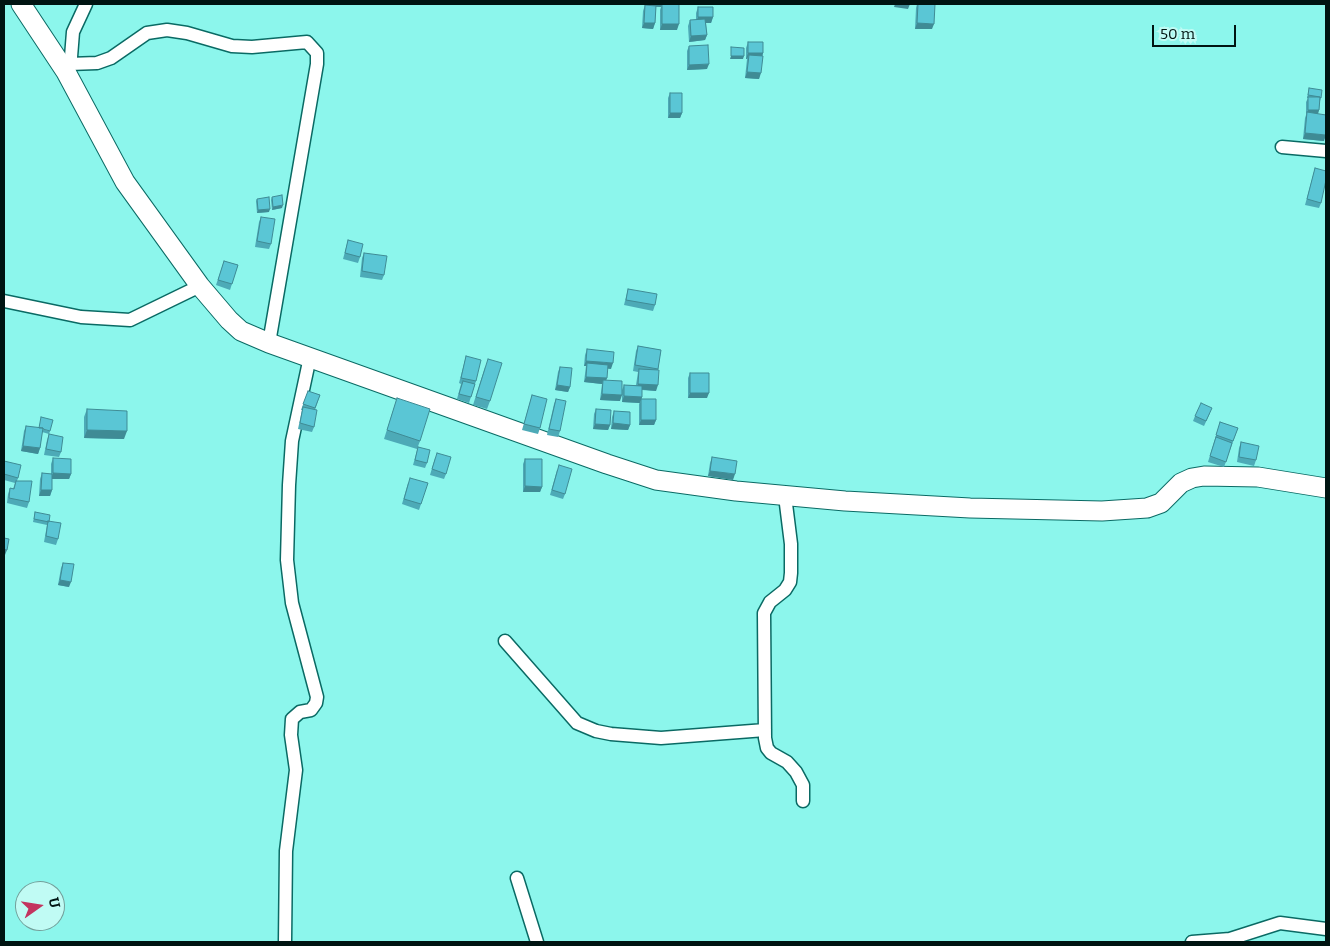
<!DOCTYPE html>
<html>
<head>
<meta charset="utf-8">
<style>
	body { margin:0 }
	#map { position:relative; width:1330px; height:946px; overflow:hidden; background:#8cf6ec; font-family:Bitter,serif }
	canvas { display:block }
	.frame { position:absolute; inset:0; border:5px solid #001412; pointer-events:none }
	.north { position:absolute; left:15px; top:881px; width:50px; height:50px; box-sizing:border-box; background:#c0fbf4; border:1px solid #739f9a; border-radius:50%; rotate:77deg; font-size:14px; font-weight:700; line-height:20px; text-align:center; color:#001412 }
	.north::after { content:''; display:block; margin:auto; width:18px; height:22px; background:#c3345f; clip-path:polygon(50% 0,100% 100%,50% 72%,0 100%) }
	.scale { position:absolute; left:1152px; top:25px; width:84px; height:22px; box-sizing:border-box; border:2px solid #001412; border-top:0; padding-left:6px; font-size:15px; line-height:18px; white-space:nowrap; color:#001412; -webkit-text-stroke:4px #c0fbf4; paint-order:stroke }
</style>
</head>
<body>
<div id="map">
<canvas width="1330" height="946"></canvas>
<div class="frame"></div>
<div class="north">U</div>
<div class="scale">50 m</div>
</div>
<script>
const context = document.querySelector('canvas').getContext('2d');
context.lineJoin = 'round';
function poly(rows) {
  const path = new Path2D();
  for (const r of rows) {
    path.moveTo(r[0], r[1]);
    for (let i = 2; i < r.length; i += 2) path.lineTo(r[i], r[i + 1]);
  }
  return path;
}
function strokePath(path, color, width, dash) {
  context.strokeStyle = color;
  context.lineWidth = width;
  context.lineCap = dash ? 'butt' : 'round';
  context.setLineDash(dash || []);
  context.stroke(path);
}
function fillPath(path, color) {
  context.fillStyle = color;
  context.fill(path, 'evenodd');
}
const street = poly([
	[69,64,97,63,111,58,147,33,167,30,187,33,232,46,252,47,307,42,317,53,317,64,269,343],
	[67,70,71,57,73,32,86,4],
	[1282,147,1326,151],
	[4,301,81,317,130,320,200,286],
	[785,496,791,544,791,573,790,582,785,590,770,602,764,613,765,738,767,748,771,753,787,762,796,772,803,785,803,801],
	[505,641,577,723,596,731,611,734,661,738,765,730],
	[517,878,537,942],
	[285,942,286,851,296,770,291,735,292,719,300,712,311,710,316,703,317,697,292,603,287,560,289,485,292,441,310,357],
	[1192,942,1230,939,1280,923,1326,929]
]);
const secondary = poly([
	[21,4,66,72,125,182,200,286,229,320,241,331,269,343,607,464,656,480,736,491,845,501,970,508,1102,511,1147,508,1161,503,1181,483,1192,478,1204,476,1258,477,1326,488]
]);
strokePath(street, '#0a6a64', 15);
strokePath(secondary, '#0a6a64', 21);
strokePath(street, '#fff', 12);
strokePath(secondary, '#fff', 19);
fillPath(poly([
	[652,4,663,4,677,30,660,30,660,10,661,7,656,7,655,23,653,29,642,28,643,11,645,5,652,5],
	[917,4,918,4,932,29,915,29,916,8],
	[698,7,713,17,711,23,706,23,707,35,705,40,689,42,688,26,690,20,696,20,696,13],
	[748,42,763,53,759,79,745,78,747,59,746,59,746,48],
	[689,46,707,69,687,70,687,51],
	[1309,88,1321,98,1320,101,1319,110,1318,114,1324,141,1303,139,1305,118,1306,115,1306,102,1308,98,1307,98],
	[670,93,682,113,680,118,668,118,668,98],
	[1315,168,1321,203,1319,208,1305,205],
	[272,197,282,208,272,210,271,200],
	[257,199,269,212,257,213,256,201],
	[261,217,271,244,269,249,255,247,259,222],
	[348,240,360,257,358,263,343,259],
	[364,253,384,275,382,280,360,277,362,258],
	[224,261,238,265,230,290,216,285],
	[628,289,655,305,653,311,624,305],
	[638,346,661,350,658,370,656,391,642,390,642,397,640,403,622,402,622,390,624,385,636,385,638,372,633,371,636,351],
	[587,349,611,369,607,368,606,381,620,401,600,400,602,384,584,382,586,366,584,366,585,355],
	[466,356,476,381,469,403,457,399,461,384,459,383],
	[485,367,490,401,487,409,473,405],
	[560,367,570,387,568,392,555,390,558,372],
	[690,373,707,398,688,398,688,378],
	[308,391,320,395,315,410,314,427,312,432,298,429,302,410,301,410],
	[532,395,540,428,538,434,522,430],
	[397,398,420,441,417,449,384,439],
	[556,399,560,431,558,437,547,435,554,404],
	[641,399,656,420,654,425,639,425,639,404],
	[87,409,124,439,84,438,84,417],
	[596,409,610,425,608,430,593,429,594,414],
	[614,411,630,425,628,430,611,429,612,417],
	[1210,413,1204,426,1193,421,1195,416],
	[1220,422,1238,428,1224,467,1208,462],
	[26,426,50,431,49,434,42,432,40,448,38,454,21,451,24,431],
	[49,434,61,452,59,457,44,455,47,440],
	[1241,442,1256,460,1254,466,1237,462,1239,448],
	[418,447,427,463,425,468,413,465],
	[712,457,733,480,708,476,710,463],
	[53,458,71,474,69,479,52,479,52,490,50,496,39,496,40,479,42,473,51,474,51,464],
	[435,458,446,474,444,479,430,475],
	[525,459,542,487,540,492,523,492,523,464],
	[4,461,18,478,17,481,29,502,27,508,7,503,8,494,10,488,13,489,15,483,4,480],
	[557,470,565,494,563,499,550,495],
	[408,483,421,504,419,510,402,504],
	[35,512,49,522,58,539,56,545,44,542,47,525,33,522],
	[63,563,69,587,58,585,61,568]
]), '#4daab7');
fillPath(poly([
	[652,4,656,4,662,5,661,7,652,6],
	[895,4,910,4,908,9,894,7],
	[698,17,713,17,711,23,696,23],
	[644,23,655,23,653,29,642,28],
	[917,23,934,24,932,29,915,29],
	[662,24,679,24,677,30,660,30],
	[707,35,705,40,689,42,691,36],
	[748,53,763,53,761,59,749,55,747,59,746,59],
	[731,56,744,56,743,59,730,59],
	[709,64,707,69,687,70,689,65],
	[747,72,761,73,759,79,745,78],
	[1308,110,1319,110,1317,116,1307,113],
	[670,113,682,113,680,118,668,118],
	[1305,133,1326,135,1324,141,1303,139],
	[283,205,282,208,272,210,273,207],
	[270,209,269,212,257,213,258,210],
	[586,361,613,363,611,369,587,366,587,363,586,366,584,366],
	[586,377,607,378,605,384,603,380,602,384,584,382],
	[638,384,658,385,656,391,636,389],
	[557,385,570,387,568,392,555,390],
	[690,393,709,393,707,398,688,398],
	[602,394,622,395,620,401,600,400],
	[624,396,642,397,640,403,622,402],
	[641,420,656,420,654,425,639,425],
	[613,423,630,425,628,430,611,429],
	[595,424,610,425,608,430,593,429],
	[87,430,127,431,124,439,84,438],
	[23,446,40,448,38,454,21,451],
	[710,471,735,474,733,480,708,476],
	[53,473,71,474,69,479,51,479],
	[525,486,542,487,540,492,523,492],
	[41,490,52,490,50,496,39,496],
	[4,549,7,550,5,555,4,555],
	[60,580,71,582,69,587,58,585]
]), '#3f8b95');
const building = poly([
	[662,4,679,4,679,24,662,24,662,4],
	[918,4,935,4,934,24,917,23,918,4],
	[645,5,656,6,655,23,644,23,645,5],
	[698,7,713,7,713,17,698,17,698,7],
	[705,19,707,35,691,36,690,20,705,19],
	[748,42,763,42,763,53,748,53,748,42],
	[708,45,709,64,689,65,689,46,708,45],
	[731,47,744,48,744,56,731,56,731,47],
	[749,55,763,56,761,73,747,72,749,55],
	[1309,88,1322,90,1321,98,1320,97,1308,95,1309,88],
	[670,93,682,93,682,113,670,113,670,93],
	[1308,97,1320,97,1319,110,1308,110,1308,97],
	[1307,112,1326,115,1326,135,1305,133,1307,112],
	[1315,168,1326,171,1326,180,1321,203,1307,199,1315,168],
	[282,195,283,205,273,207,272,197,282,195],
	[269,197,270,209,258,210,257,199,269,197],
	[261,217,275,219,271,244,257,241,261,217],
	[348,240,363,244,360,257,345,253,348,240],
	[364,253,387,256,384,275,362,271,364,253],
	[224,261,238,265,232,284,218,280,224,261],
	[628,289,657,294,655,305,626,300,628,289],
	[638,346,661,350,658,369,635,365,638,346],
	[587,349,614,352,613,363,586,361,587,349],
	[466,356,481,360,476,381,461,378,466,356],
	[488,359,502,363,490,401,476,397,488,359],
	[587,363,608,365,607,378,586,377,587,363],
	[560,367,572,368,570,387,557,385,560,367],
	[639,369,659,370,658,385,638,384,639,369],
	[690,373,709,373,709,393,690,393,690,373],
	[603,380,622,381,622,395,602,394,603,380],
	[463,381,475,384,471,397,459,394,463,381],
	[624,385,642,386,642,397,624,396,624,385],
	[308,391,320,395,315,408,303,404,308,391],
	[532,395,547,399,540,428,524,424,532,395],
	[397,398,430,409,420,441,387,430,397,398],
	[556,399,566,401,560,431,549,429,556,399],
	[641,399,656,399,656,420,641,420,641,399],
	[1201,403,1212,408,1206,421,1195,416,1201,403],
	[303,407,317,410,314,427,300,423,303,407],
	[87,409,127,411,127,431,87,430,87,409],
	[596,409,611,410,610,425,595,424,596,409],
	[614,411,630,412,630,425,613,423,614,411],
	[41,417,53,420,50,431,43,429,43,428,39,428,41,417],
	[1220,422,1238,428,1233,441,1216,435,1220,422],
	[26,426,43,428,40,448,23,446,26,426],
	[49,434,63,437,61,452,46,449,49,434],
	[1216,437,1232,443,1226,462,1210,456,1216,437],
	[1241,442,1259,446,1256,460,1239,457,1241,442],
	[418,447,430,450,427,463,415,460,418,447],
	[437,453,451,457,446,474,432,469,437,453],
	[712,457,737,461,735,474,710,471,712,457],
	[53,458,71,459,71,474,53,473,53,458],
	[525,459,542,459,542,487,525,486,525,459],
	[4,461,21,465,18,478,4,474,4,461],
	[559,465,572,469,565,494,552,490,559,465],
	[42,473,52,474,52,490,41,490,42,473],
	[410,478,428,483,421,504,404,499,410,478],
	[16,481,32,481,29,502,9,498,10,488,14,489,16,481],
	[35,512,50,515,49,522,34,519,35,512],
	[48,521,61,523,58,539,46,536,48,521],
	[4,538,9,539,7,550,4,549,4,538],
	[63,563,74,564,71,582,60,580,63,563]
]);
fillPath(building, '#5ac6d5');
strokePath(building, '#3f8b95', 1);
</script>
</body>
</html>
